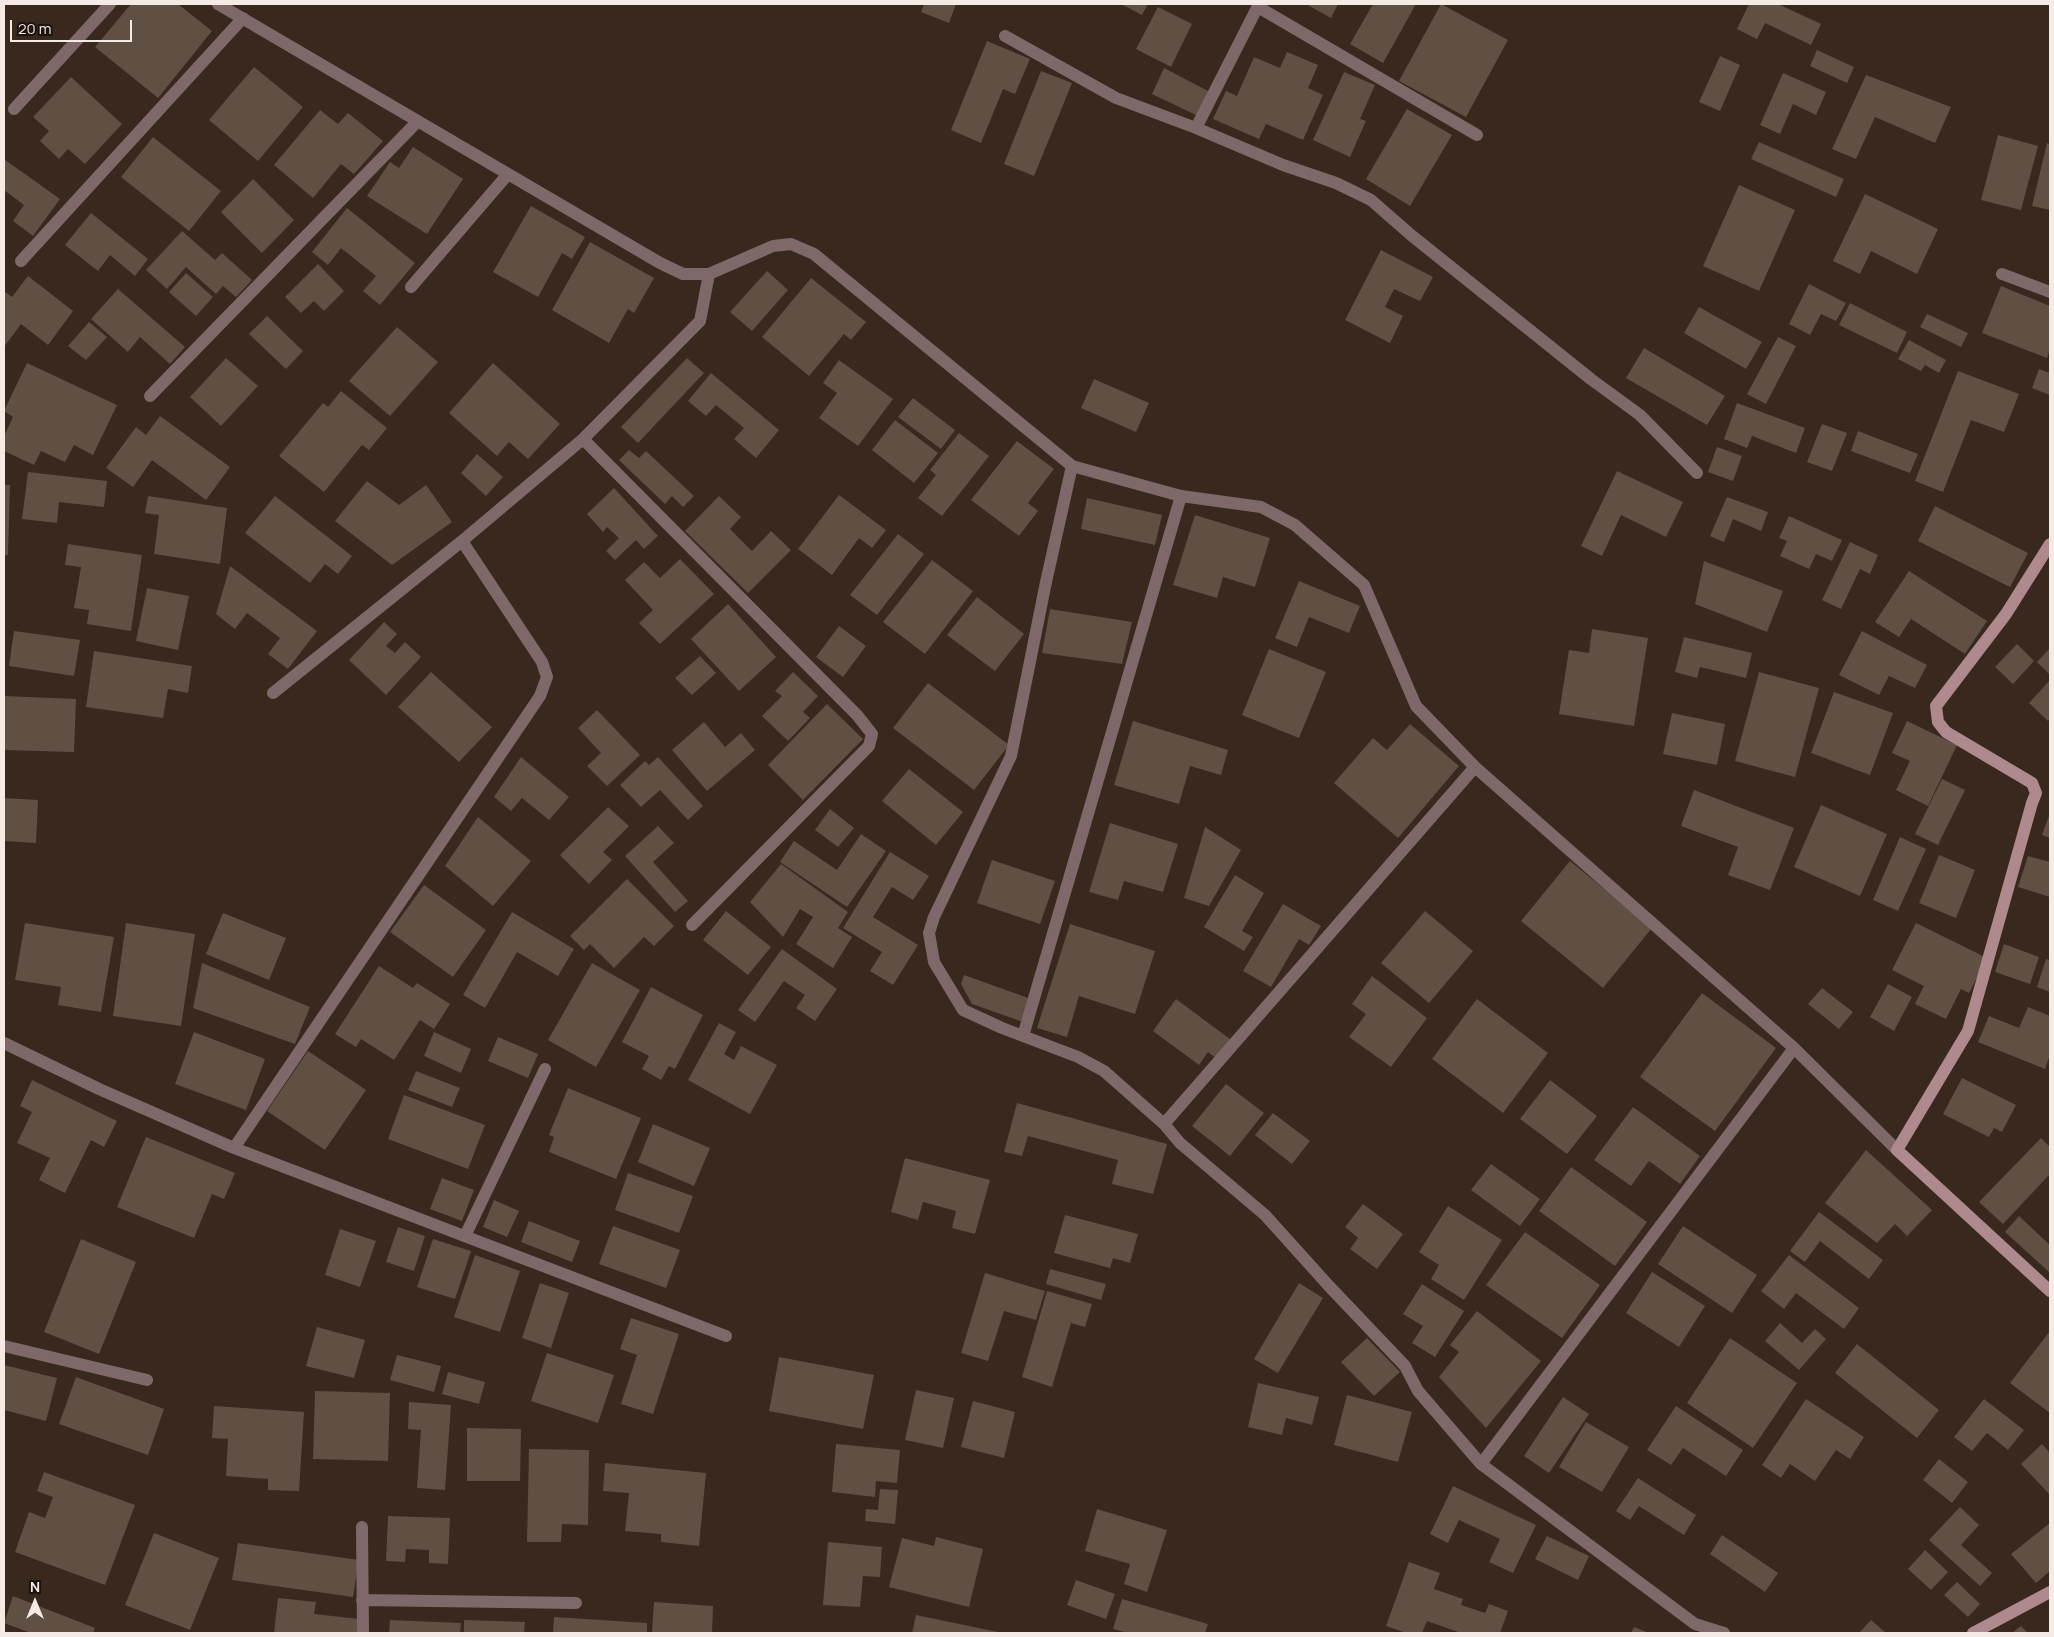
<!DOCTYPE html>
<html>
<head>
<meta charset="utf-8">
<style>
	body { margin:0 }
	#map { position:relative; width:2054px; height:1637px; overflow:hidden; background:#38281d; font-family:Manrope,sans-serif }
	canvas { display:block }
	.frame { position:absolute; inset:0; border:5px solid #f6ebe4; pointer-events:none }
	.north { position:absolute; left:10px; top:1577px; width:50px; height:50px; -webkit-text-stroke:4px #1a130e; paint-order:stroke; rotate:0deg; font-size:14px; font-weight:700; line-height:20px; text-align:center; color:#f6ebe4 }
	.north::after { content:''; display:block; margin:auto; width:18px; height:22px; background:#f6ebe4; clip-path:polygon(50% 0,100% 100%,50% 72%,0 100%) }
	.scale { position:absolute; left:10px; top:20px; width:122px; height:22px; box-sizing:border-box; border:2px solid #f6ebe4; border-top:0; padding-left:6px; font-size:15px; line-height:18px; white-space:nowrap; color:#f6ebe4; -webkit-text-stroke:4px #1a130e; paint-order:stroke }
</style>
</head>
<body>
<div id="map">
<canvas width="2054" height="1637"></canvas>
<div class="frame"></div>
<div class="north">N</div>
<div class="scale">20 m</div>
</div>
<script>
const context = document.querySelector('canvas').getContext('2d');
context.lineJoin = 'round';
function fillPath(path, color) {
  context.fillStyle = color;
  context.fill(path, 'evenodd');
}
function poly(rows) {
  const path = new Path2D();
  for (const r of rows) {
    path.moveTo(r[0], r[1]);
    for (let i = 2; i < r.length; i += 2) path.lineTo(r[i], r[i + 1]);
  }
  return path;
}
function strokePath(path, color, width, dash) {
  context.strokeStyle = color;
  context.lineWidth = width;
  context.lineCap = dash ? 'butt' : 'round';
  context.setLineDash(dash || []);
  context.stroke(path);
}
fillPath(poly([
	[131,4,178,4,212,31,158,98,95,47],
	[924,4,956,4,949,23,921,12],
	[1121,4,1148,4,1142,15],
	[1306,4,1338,4,1331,18],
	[1373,4,1416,4,1383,63,1350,44],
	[1441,4,1508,40,1466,117,1399,81],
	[1749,4,1778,4,1821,24,1811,45,1765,23,1757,39,1737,29],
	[1158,7,1192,24,1171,67,1136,49],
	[987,41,1030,59,1015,94,1003,89,981,143,951,130],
	[1817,50,1854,67,1847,83,1810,66],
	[1287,52,1318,65,1308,88,1323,95,1303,140,1266,124,1259,139,1213,119,1226,91,1237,96,1254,57,1280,68],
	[1720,56,1740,65,1720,111,1699,102],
	[254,67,303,107,258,161,209,120],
	[1164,68,1210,92,1198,116,1152,94],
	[1041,71,1072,83,1034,176,1004,164],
	[1344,72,1375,85,1360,119,1366,121,1350,157,1313,140],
	[1783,73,1826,92,1816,115,1793,104,1780,134,1760,125],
	[1866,75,1951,107,1935,143,1875,117,1856,159,1832,149],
	[71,77,122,124,85,164,68,149,59,159,40,141,49,131,33,117],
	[1407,109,1452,135,1410,206,1366,179],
	[320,110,338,124,348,113,383,141,354,174,341,164,313,198,274,165],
	[1998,135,2038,146,2021,210,1981,200],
	[153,137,221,191,189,231,121,177],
	[1759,142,1844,179,1836,197,1751,159],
	[2047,143,2050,144,2050,210,2032,206],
	[413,147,463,179,427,234,367,196,390,162,399,168],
	[4,159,60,199,33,236,13,221,24,205,4,190],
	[253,179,294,220,262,253,221,212],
	[1739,185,1795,210,1759,291,1703,266],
	[1865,194,1938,229,1917,274,1871,251,1860,274,1833,261],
	[531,206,585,237,572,259,562,253,538,297,493,272],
	[347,208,415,263,380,305,363,291,376,276,341,248,328,265,312,252],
	[91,213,148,259,135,276,110,255,98,271,65,245],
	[182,231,215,260,222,253,252,280,236,297,223,286,216,294,186,267,167,289,146,270],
	[590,242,654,278,634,313,628,309,609,343,552,310],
	[1381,250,1433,277,1420,301,1394,289,1385,307,1403,316,1390,343,1345,320],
	[318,264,344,291,324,311,314,301,301,313,285,297],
	[767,271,788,290,752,331,730,312],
	[186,273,213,297,196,316,169,292],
	[28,276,73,311,48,345,21,324,4,347,4,291,12,297],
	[811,278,866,322,851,340,844,334,809,376,762,337],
	[1809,284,1846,303,1836,321,1821,314,1810,335,1789,324],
	[2001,286,2050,306,2050,349,2047,358,1982,333],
	[118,289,185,347,170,364,140,337,128,352,91,319],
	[1850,303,1907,332,1897,353,1839,325],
	[1699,307,1762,342,1746,369,1684,333],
	[1927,314,1968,333,1961,347,1920,327],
	[267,316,303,351,286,369,249,334],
	[89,322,107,337,86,360,68,346],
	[397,327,438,362,390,416,349,381],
	[1778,337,1796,346,1766,404,1747,394],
	[1909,340,1946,360,1939,373,1925,365,1921,371,1898,359],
	[1644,348,1725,396,1707,425,1626,378],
	[226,358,258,386,221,426,190,397],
	[687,358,704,373,638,443,621,427],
	[839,360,893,399,858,446,819,418,837,393,823,383],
	[27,363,117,405,93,455,74,445,65,462,41,451,34,465,4,451,4,436,13,417,4,411],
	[493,363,560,424,528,459,509,442,497,456,449,413],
	[2039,369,2050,373,2050,395,2032,388],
	[1958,371,2019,394,2004,432,1971,420,1943,492,1915,481],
	[711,373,779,430,756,458,734,439,744,428,716,405,706,416,688,401],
	[1094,379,1149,403,1136,432,1081,408],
	[341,391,387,428,369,450,362,445,324,492,279,456,323,403,328,407],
	[913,398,955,430,941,449,898,417],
	[1737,403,1805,428,1796,453,1752,436,1747,448,1724,439],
	[160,416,230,467,206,500,152,460,133,487,106,468,136,427,146,435],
	[895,420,938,453,914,483,872,450],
	[1822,424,1847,433,1832,471,1807,462],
	[1858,431,1918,454,1910,473,1851,451],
	[959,433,989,456,942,516,918,498,936,475,930,470],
	[1017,441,1054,469,1028,503,1038,511,1019,536,971,500],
	[1717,447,1742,456,1733,481,1708,472],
	[629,450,639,458,646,451,694,496,683,507,672,496,665,504,619,460],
	[477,454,503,477,486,496,461,473],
	[1617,471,1683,502,1666,537,1621,515,1602,556,1581,546],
	[28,472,107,481,104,507,59,502,57,523,22,519],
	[367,481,399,505,426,485,452,522,392,565,335,521],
	[4,485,10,485,8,555,4,555],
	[614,488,658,536,644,549,636,540,615,560,606,551,619,538,607,527,603,532,587,514],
	[839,495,886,530,872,548,859,538,832,575,798,549],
	[148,496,227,508,220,564,154,554,159,515,145,513],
	[275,496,352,556,338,574,325,564,310,583,245,533],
	[719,496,741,517,730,529,752,551,771,531,791,550,748,593,685,531],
	[1727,497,1768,512,1761,531,1733,519,1724,542,1710,536],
	[1087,498,1162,515,1155,545,1081,529],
	[1935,506,2028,553,2010,587,1918,541],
	[1195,515,1270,538,1255,587,1223,577,1217,598,1173,585],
	[1789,516,1842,540,1832,561,1816,554,1809,569,1780,556,1787,541,1779,538],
	[898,534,924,554,877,615,850,595],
	[1850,542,1878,555,1870,574,1860,569,1841,609,1822,600],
	[68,544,142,555,131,631,87,624,89,610,74,608,81,567,65,565],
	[680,559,714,594,660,644,639,623,653,610,625,580,644,562,660,578],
	[932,560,973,591,925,654,883,622],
	[1704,561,1783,591,1767,632,1695,604],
	[230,566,317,631,288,669,268,654,280,638,247,613,235,629,216,614],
	[1909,571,1987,621,1965,654,1911,619,1899,637,1875,622],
	[1299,581,1360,606,1349,633,1309,617,1297,647,1275,638],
	[147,588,189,596,178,650,136,641],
	[977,597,1024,634,995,671,947,635],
	[728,604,776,657,739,691,691,639],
	[1050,609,1132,622,1122,664,1042,653],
	[384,622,397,634,386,646,395,653,405,642,421,657,386,695,349,660],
	[839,626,866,646,843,677,816,657],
	[1592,629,1648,638,1634,726,1559,714,1569,650,1589,653],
	[14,631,80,640,74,676,9,666],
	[1862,631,1927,665,1915,688,1889,676,1879,695,1839,675],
	[1684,637,1752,653,1746,678,1700,667,1697,678,1675,672],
	[2017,644,2034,661,2013,684,1995,667],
	[2050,648,2050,675,2037,662],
	[1269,649,1326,672,1299,738,1242,715],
	[94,651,192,666,188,693,168,689,163,718,86,707],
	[700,656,716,673,692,695,675,678],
	[431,672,492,727,459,762,398,707],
	[793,672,818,696,803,712,810,718,788,741,762,716,782,696,775,691],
	[1759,672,1819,688,1795,777,1735,761],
	[2050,680,2050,719,2048,721,2029,703],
	[928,683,1009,745,974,790,893,728],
	[1834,692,1893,713,1870,775,1811,753],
	[4,696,76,699,74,752,4,750],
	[827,704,863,739,803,800,768,765],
	[597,710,640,755,607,786,587,766,601,753,578,728],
	[1672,713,1725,724,1717,765,1663,754],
	[1133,721,1228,750,1221,775,1190,766,1179,804,1114,785],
	[1907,721,1957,745,1928,806,1896,790,1910,761,1892,753],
	[704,722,725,747,741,733,755,750,707,791,672,750],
	[1410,724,1459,766,1398,838,1334,783,1373,738,1387,750],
	[521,757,569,797,549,820,522,798,511,811,494,797],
	[658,757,703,806,688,820,660,790,641,807,620,785,645,761,649,765],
	[909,769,963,812,936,845,882,801],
	[1942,779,1965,790,1938,845,1915,834],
	[1694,790,1794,828,1770,890,1728,875,1738,847,1681,826],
	[4,798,38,800,36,843,4,841],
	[1821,805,1887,834,1860,896,1794,867],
	[608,807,629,826,603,852,612,860,589,884,560,855],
	[830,809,854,828,838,847,815,830],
	[2050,813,2050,838,2042,835],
	[478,817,531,861,493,906,445,866],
	[1110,823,1178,844,1163,892,1124,881,1118,900,1089,892],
	[658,826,674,843,653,862,688,901,675,912,625,856],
	[1205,827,1241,850,1209,906,1184,898],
	[861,834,886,851,847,907,780,862,794,841,837,870],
	[1900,837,1926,849,1898,911,1873,900],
	[890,852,929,876,913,900,892,887,873,917,918,945,893,985,870,971,882,952,843,928],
	[1939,855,1975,870,1956,918,1919,903],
	[2028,856,2050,862,2050,897,2018,887],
	[992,860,1055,881,1040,924,977,903],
	[1570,861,1652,928,1603,988,1521,921],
	[781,864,848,912,838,928,852,937,833,968,796,944,813,917,800,909,783,937,750,902],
	[1235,875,1264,893,1242,931,1253,937,1244,951,1204,927],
	[627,879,674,926,654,946,644,937,614,968,590,944,584,950,570,936],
	[424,885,486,930,453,977,390,932],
	[1283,904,1321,926,1309,945,1299,939,1271,987,1243,971],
	[726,911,771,947,748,975,703,940],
	[1425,911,1473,951,1429,1003,1381,963],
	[512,912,574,949,558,976,517,952,485,1008,463,995],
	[223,913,286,938,269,980,206,954],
	[25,923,114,937,101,1012,58,1005,61,987,15,980],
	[126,923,195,934,181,1026,113,1016],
	[1916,923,1987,958,1969,993,1961,989,1946,1019,1915,1004,1924,986,1892,970],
	[1070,924,1155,951,1135,1014,1079,996,1067,1037,1037,1028],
	[2004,944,2039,957,2030,984,1995,972],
	[782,949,837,989,815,1021,796,1008,805,995,784,981,755,1022,738,1010],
	[2046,959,2050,960,2050,992,2037,987],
	[202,963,310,1007,295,1044,193,1008],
	[592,963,640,990,596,1067,548,1040],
	[379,966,413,988,417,983,450,1004,434,1029,420,1020,394,1060,361,1039,356,1047,335,1034],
	[964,975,1031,999,1023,1022,972,1004,961,984],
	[1372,976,1427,1018,1391,1067,1349,1037,1366,1014,1352,1004],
	[1888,984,1912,997,1894,1031,1870,1017],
	[651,987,703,1015,675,1069,669,1066,661,1080,642,1069,649,1056,622,1042],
	[1822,988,1853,1012,1839,1029,1808,1004],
	[1702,993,1776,1048,1715,1131,1640,1077],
	[1176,999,1234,1042,1220,1061,1208,1052,1199,1065,1153,1031],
	[1477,999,1548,1053,1503,1113,1432,1059],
	[2028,1007,2050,1016,2050,1055,2045,1069,1978,1042,1989,1016,2019,1028],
	[719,1023,736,1032,724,1054,734,1060,741,1046,777,1065,750,1114,688,1080],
	[194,1032,265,1059,246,1110,175,1084],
	[434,1032,471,1049,461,1073,424,1056],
	[498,1037,538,1054,528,1078,488,1061],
	[308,1051,366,1090,325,1150,267,1111],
	[416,1071,460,1088,452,1107,408,1090],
	[1962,1078,2016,1105,2002,1132,1994,1128,1989,1137,1943,1114],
	[32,1080,117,1121,104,1147,91,1140,65,1193,39,1180,50,1158,17,1143,32,1112,20,1106],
	[1550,1080,1597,1116,1567,1154,1520,1119],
	[1226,1084,1264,1113,1230,1156,1192,1126],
	[568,1088,641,1118,616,1179,549,1152,554,1137,549,1135],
	[404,1095,485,1125,468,1169,388,1139],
	[1017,1103,1167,1144,1153,1194,1112,1184,1118,1160,1028,1136,1022,1156,1004,1152],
	[1633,1107,1700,1156,1680,1184,1649,1161,1631,1186,1594,1160],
	[1273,1113,1310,1141,1292,1164,1255,1135],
	[653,1124,710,1148,694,1186,638,1162],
	[146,1137,235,1173,224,1199,212,1194,194,1238,117,1207],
	[2041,1138,2050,1147,2050,1174,2003,1224,1979,1202],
	[1866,1150,1932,1210,1907,1236,1895,1224,1877,1243,1825,1203],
	[905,1158,990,1180,975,1234,952,1228,956,1211,923,1202,918,1220,891,1212],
	[1491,1164,1540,1199,1520,1226,1471,1190],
	[1571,1167,1647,1222,1615,1266,1539,1211],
	[628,1173,693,1196,679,1233,615,1210],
	[442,1178,474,1190,462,1221,430,1209],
	[494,1200,519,1211,507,1237,483,1227],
	[1363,1204,1403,1234,1377,1269,1350,1249,1358,1238,1345,1227],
	[1448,1206,1502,1240,1464,1300,1431,1279,1439,1265,1419,1252],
	[1819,1212,1883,1260,1869,1279,1820,1241,1805,1262,1790,1251],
	[1065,1215,1138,1234,1130,1263,1113,1258,1110,1268,1054,1253],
	[2019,1216,2050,1245,2049,1272,2005,1232],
	[529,1221,580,1241,572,1262,521,1242],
	[613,1226,680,1250,666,1288,599,1264],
	[1683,1226,1757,1275,1732,1313,1658,1264],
	[398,1227,425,1236,414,1271,386,1262],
	[340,1229,376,1241,360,1287,325,1275],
	[1525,1232,1600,1285,1562,1338,1486,1285],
	[81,1239,136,1262,99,1354,44,1332],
	[433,1239,471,1251,455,1299,417,1287],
	[475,1255,520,1271,500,1332,454,1317],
	[1789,1255,1859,1308,1844,1329,1796,1293,1784,1309,1761,1291],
	[1050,1269,1106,1284,1101,1300,1046,1284],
	[1652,1272,1705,1306,1679,1347,1626,1313],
	[985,1273,1045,1291,1036,1320,1004,1311,988,1361,961,1353],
	[540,1283,569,1293,551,1348,522,1338],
	[1299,1283,1323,1298,1278,1373,1254,1359],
	[1422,1284,1464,1311,1435,1357,1412,1343,1423,1326,1403,1314],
	[1047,1291,1092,1304,1085,1327,1071,1323,1052,1387,1022,1377],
	[1477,1311,1541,1361,1486,1428,1439,1377,1459,1352,1450,1345],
	[631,1318,679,1334,653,1414,621,1404,637,1355,620,1349],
	[1780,1323,1802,1343,1815,1329,1826,1339,1799,1370,1765,1341],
	[317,1327,365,1340,354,1378,306,1366],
	[2050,1331,2050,1413,2010,1383],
	[1367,1338,1400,1372,1374,1396,1341,1362],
	[1730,1338,1797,1383,1753,1448,1687,1403],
	[1857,1344,1939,1410,1917,1438,1835,1373],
	[547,1353,614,1375,598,1423,531,1401],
	[397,1355,441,1366,434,1392,390,1380],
	[779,1357,874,1375,863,1429,769,1411],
	[4,1365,57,1378,46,1421,4,1410],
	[448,1372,485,1382,479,1404,442,1394],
	[76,1377,164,1409,148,1455,59,1424],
	[1258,1383,1319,1397,1312,1425,1286,1418,1282,1435,1248,1427],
	[916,1390,954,1398,943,1448,905,1440],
	[315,1391,390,1393,388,1461,313,1459],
	[1347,1395,1412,1412,1398,1462,1334,1445],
	[1563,1397,1589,1414,1549,1473,1524,1456],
	[1806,1399,1864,1437,1850,1459,1836,1450,1815,1481,1790,1464,1781,1478,1762,1465],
	[1984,1399,2024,1430,2008,1450,1987,1433,1972,1451,1954,1437],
	[973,1401,1015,1412,1004,1458,961,1447],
	[409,1402,451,1405,445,1490,417,1488,421,1430,408,1429],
	[214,1406,304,1412,299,1491,268,1490,268,1479,226,1476,228,1439,212,1438],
	[1676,1406,1743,1450,1726,1476,1683,1448,1671,1465,1647,1450],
	[1586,1422,1629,1447,1602,1492,1559,1467],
	[467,1428,521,1429,520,1481,467,1481],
	[836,1444,900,1450,897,1483,876,1481,875,1497,832,1492],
	[2042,1444,2050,1453,2050,1495,2021,1464],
	[529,1449,589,1450,588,1525,562,1524,561,1542,527,1542],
	[1939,1459,1968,1482,1952,1503,1923,1480],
	[605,1463,706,1473,699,1546,661,1542,661,1534,625,1531,629,1493,603,1491],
	[44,1472,135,1505,105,1585,15,1552,29,1512,45,1518,53,1497,37,1491],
	[1638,1478,1696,1515,1684,1535,1639,1506,1630,1520,1616,1511],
	[1453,1486,1536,1525,1513,1573,1489,1562,1500,1539,1459,1520,1448,1543,1430,1534],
	[880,1489,898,1490,895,1524,865,1521,866,1509,878,1510],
	[1960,1507,1979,1525,1961,1545,1992,1573,1980,1586,1929,1540],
	[1097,1509,1167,1530,1147,1592,1124,1584,1130,1564,1085,1551],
	[388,1516,450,1518,448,1564,429,1563,429,1550,406,1549,405,1562,386,1561],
	[2050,1523,2050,1571,2036,1583,2011,1554],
	[154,1533,219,1558,190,1630,125,1605],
	[1722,1535,1778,1573,1765,1592,1710,1554],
	[1547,1536,1589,1556,1578,1580,1535,1559],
	[936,1537,983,1549,969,1607,889,1587,902,1538,934,1546],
	[828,1542,882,1547,880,1577,863,1576,860,1607,823,1605],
	[238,1543,359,1560,353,1597,232,1580],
	[1925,1550,1948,1572,1931,1590,1908,1569],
	[1409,1562,1440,1573,1434,1589,1463,1599,1461,1605,1485,1613,1489,1604,1508,1611,1500,1633,1461,1633,1427,1621,1422,1633,1406,1633,1386,1626],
	[1076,1580,1115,1594,1106,1619,1067,1605],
	[1957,1582,1980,1604,1968,1617,1944,1595],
	[13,1596,95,1628,93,1633,31,1633,4,1623],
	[278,1598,316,1602,314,1614,359,1619,357,1633,274,1633],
	[1122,1599,1208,1624,1205,1633,1128,1633,1113,1629],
	[654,1602,713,1606,712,1633,652,1633],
	[916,1615,998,1632,997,1633,912,1633],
	[554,1617,647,1623,647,1633,553,1633],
	[390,1620,461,1623,460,1633,389,1633],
	[464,1620,525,1622,524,1633,464,1633],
	[1871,1620,1886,1633,1859,1633],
	[2021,1626,2028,1633,2012,1633],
	[1634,1627,1649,1633,1631,1633]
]), '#604f43');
strokePath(poly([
	[218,4,660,263,683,274,709,274,773,246,791,244,814,254,1072,466,1181,496,1261,507,1295,525,1364,585,1416,706,1475,767,1794,1048,1897,1150],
	[1258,7,1477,135],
	[1005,36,1116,98,1196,128,1283,165,1336,183,1371,200,1411,235,1592,380,1640,415,1697,473],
	[14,109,110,4],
	[1196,128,1259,4],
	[21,261,243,18],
	[2002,274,2050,292],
	[411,287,508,174],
	[150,396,418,121],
	[583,439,857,715,872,734,869,746,692,925],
	[1072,466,1046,582,1011,756,934,917,929,933,934,962,963,1010,1002,1028,1078,1057,1104,1071,1164,1124,1180,1143,1265,1215,1328,1285,1405,1366,1418,1391,1481,1464,1695,1624,1724,1633],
	[273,693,462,541,583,439,700,321,709,274],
	[1023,1036,1181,496],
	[4,1043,99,1089,234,1148,726,1336],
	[1164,1124,1475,767],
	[234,1148,540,696,547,677,542,662,462,541],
	[465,1236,545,1069],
	[4,1346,147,1380],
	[1481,1464,1794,1048],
	[362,1527,363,1633],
	[362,1600,576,1603]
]), '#7f686a', 12);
strokePath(poly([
	[2050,544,2006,614,1936,706,1938,722,1946,732,2032,783,2036,793,2032,803,1968,1031,1897,1150,2050,1291],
	[1973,1633,2050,1592]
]), '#ae898d', 12);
</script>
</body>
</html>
